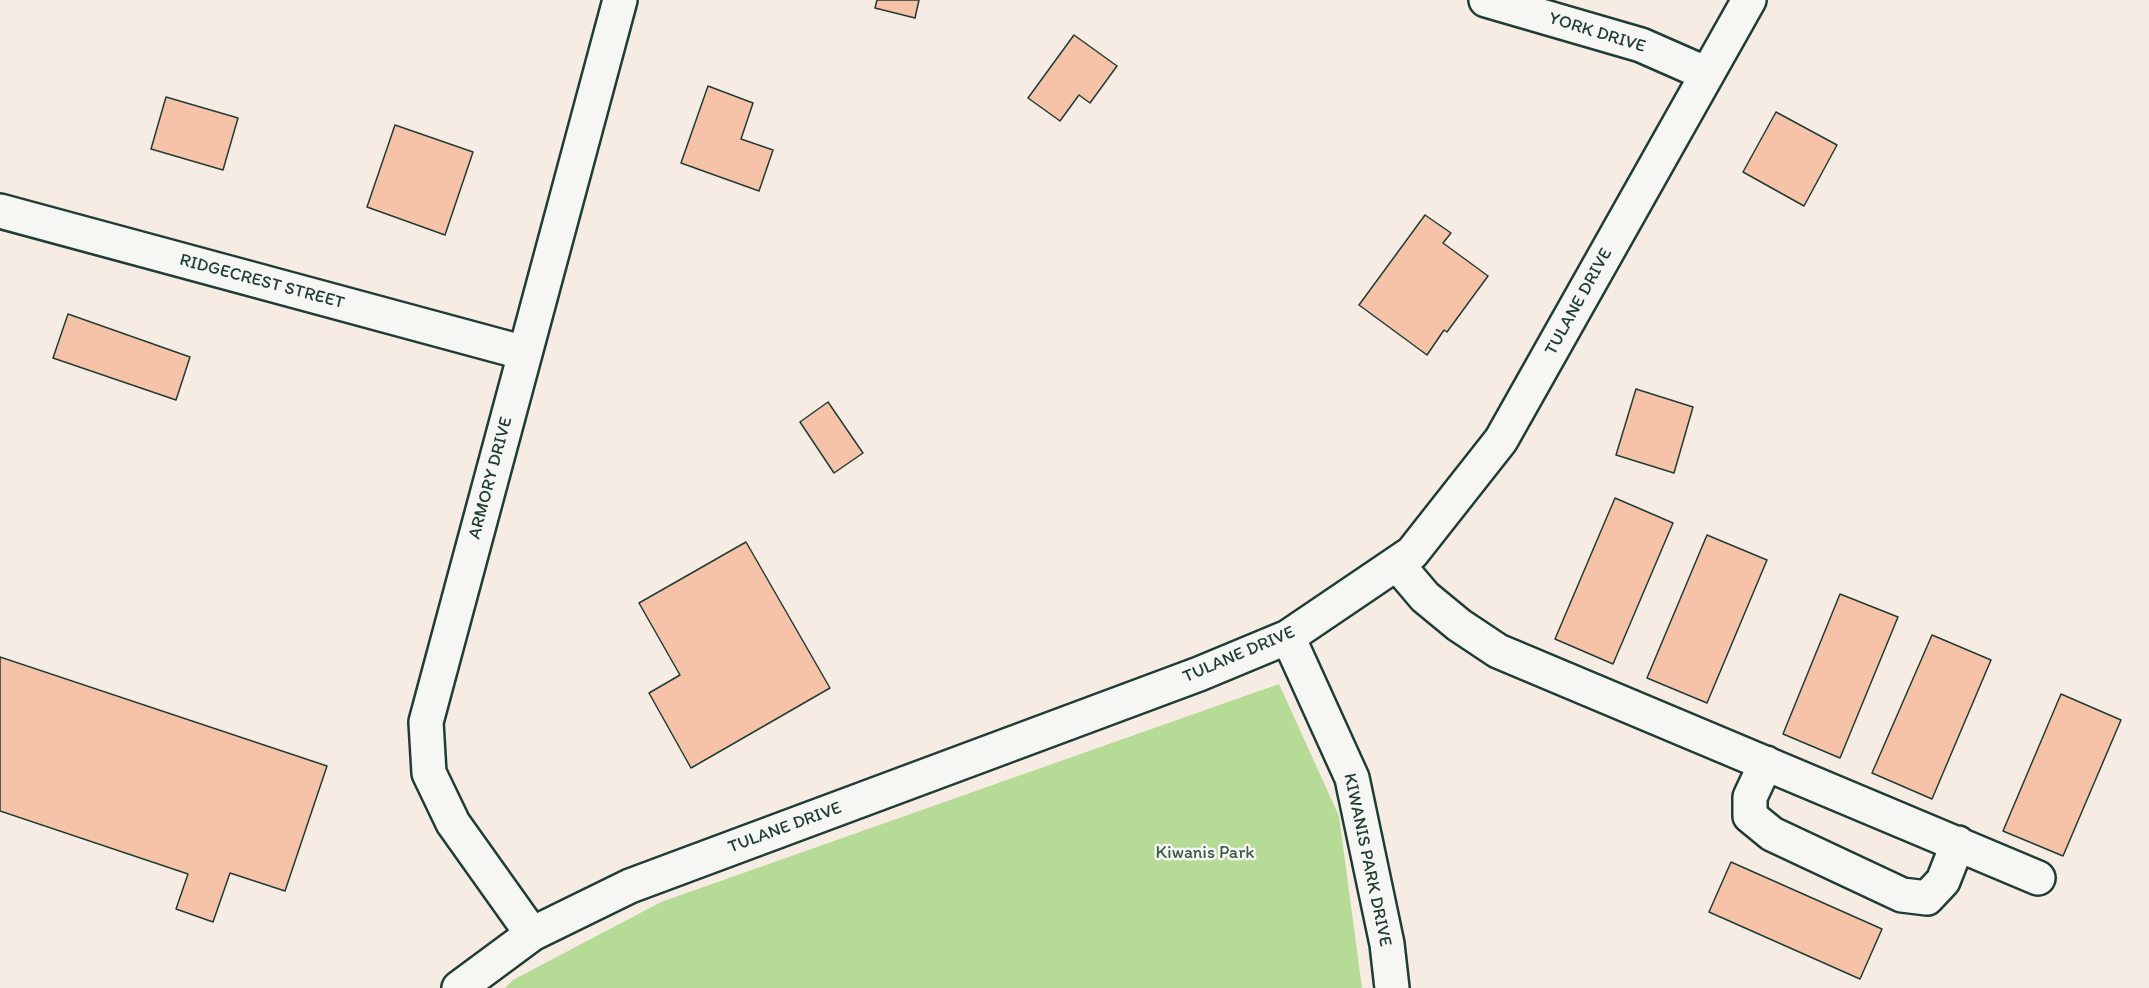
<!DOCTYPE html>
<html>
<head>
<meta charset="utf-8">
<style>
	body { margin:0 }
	canvas { display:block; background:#f6ece3 }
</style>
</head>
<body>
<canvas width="2149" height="988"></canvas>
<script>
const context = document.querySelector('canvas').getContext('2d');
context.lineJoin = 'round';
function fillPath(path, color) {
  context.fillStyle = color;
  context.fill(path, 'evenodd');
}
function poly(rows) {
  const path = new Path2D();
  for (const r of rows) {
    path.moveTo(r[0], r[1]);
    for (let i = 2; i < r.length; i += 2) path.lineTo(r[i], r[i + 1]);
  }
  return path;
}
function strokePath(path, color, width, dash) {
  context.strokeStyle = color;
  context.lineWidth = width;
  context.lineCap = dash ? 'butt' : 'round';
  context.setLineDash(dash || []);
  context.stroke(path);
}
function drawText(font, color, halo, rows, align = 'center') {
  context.font = font + ' Itim,sans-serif';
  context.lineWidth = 5;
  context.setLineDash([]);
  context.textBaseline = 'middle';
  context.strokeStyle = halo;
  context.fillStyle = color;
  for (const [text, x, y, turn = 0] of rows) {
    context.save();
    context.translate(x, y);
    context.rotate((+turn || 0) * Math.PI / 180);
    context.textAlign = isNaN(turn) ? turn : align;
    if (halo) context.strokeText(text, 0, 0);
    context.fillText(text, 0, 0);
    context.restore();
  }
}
fillPath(poly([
	[1279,684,1339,816,1362,988,505,988,513,980,661,902]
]), '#b6db97');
const building = poly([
	[877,0,919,0,915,18,875,8,877,0],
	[1074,35,1117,66,1090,103,1079,95,1060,121,1028,98,1074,35],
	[708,86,753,103,741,139,773,150,759,191,681,163,708,86],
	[166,97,238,118,223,170,151,149,166,97],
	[1776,112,1837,145,1804,206,1743,172,1776,112],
	[395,125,473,152,445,235,367,207,395,125],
	[1425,215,1451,233,1443,243,1488,276,1447,332,1444,330,1427,355,1359,305,1425,215],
	[68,314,190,357,176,400,53,358,68,314],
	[1636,389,1693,407,1674,473,1616,455,1636,389],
	[828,402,863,453,834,473,800,422,828,402],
	[1615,498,1673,523,1613,664,1555,639,1615,498],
	[1707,535,1767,560,1707,703,1647,678,1707,535],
	[746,542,830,688,691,768,649,693,680,675,639,603,746,542],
	[1840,594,1898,617,1840,758,1783,734,1840,594],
	[1932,635,1991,660,1932,799,1872,773,1932,635],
	[0,657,327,766,285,891,230,873,213,922,176,909,188,874,0,811,0,657],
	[2061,694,2121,720,2063,856,2003,831,2061,694],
	[1731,862,1882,929,1860,979,1709,912,1731,862]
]);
fillPath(building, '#f6c3a8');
strokePath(building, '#1f3d34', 1.5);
const minor = poly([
	[1486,0,1641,45,1707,74],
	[0,211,525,353],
	[1397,564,1425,597,1459,625,1498,651,2038,878],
	[1288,637,1352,778,1387,944,1392,988],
	[1766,763,1750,797,1750,816,1772,834,1902,895,1927,898,1943,881,1958,843],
	[532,934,453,823,429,773,426,722,620,0],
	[459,988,532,934,630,886,1199,674,1288,637,1412,553,1501,440,1749,0]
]);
strokePath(minor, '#1f3d34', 38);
strokePath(minor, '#f6f6f2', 33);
drawText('18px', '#1f3d34', '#f6f6f2', [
	["YORK DRIVE",1597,33,17],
	["RIDGECREST STREET",262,282,15],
	["TULANE DRIVE",1579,302,-61],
	["ARMORY DRIVE",491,478,-75],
	["TULANE DRIVE",1239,655,-23],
	["TULANE DRIVE",785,828,-20],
	["KIWANIS PARK DRIVE",1367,860,78]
]);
drawText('18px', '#3d5d48', '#f6f6f2', [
	["Kiwanis Park",1205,853]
]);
</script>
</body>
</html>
